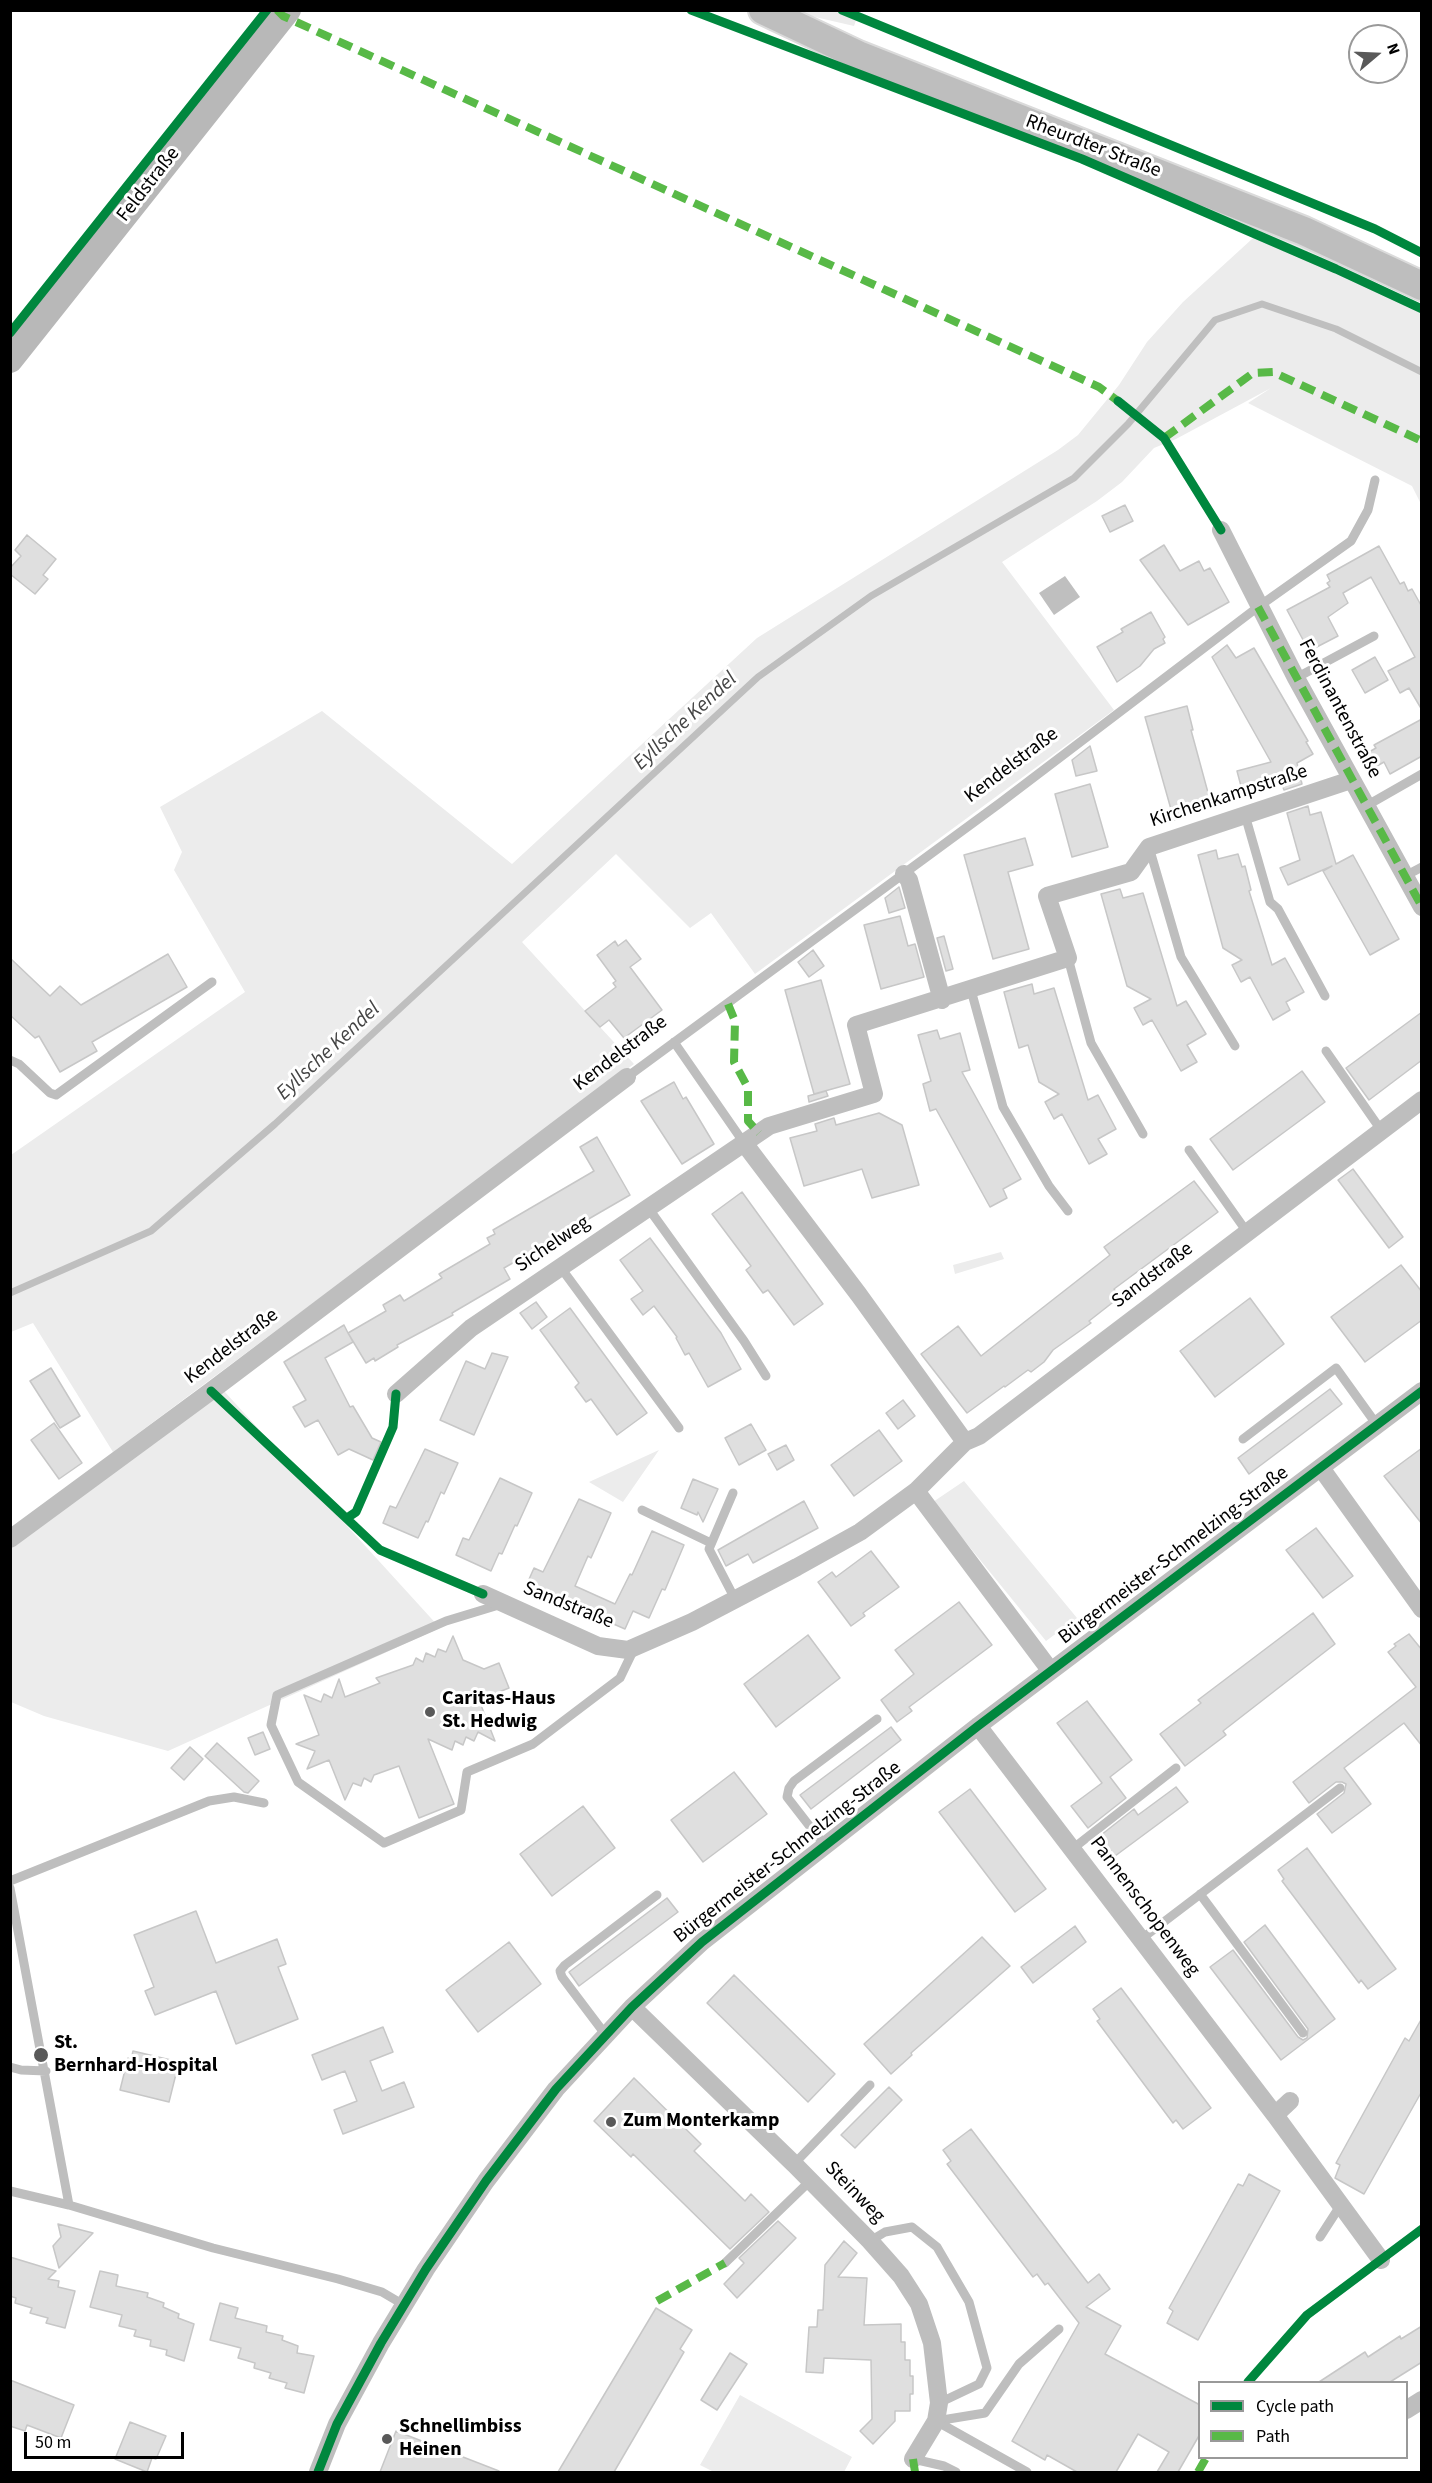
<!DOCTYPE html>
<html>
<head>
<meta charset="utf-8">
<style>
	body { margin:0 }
	#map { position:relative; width:1432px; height:2483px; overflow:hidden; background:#fff; font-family:"Source Sans 3",sans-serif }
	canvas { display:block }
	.frame { position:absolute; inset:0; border:12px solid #000; pointer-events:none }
	.legend { position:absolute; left:1198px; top:2381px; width:210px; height:78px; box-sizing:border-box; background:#fff; border:2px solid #999; margin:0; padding:8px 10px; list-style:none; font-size:18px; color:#000 }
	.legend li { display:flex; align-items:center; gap:12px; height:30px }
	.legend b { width:30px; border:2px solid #999 }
	.north { position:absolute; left:1348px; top:24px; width:60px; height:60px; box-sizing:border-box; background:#fff; border:2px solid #999; border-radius:50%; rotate:71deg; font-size:16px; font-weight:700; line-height:24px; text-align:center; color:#000 }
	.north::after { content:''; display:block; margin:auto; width:21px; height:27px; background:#595959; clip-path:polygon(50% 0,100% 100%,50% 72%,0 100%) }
	.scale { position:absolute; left:24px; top:2432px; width:160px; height:27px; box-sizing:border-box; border:3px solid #000; border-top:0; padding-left:8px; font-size:18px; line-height:21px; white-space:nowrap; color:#000; -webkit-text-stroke:4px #fff; paint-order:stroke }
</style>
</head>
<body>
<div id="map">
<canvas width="1432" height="2483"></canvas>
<div class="frame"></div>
<ul class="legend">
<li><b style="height:8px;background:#00873e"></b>Cycle path</li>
<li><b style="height:8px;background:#58b947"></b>Path</li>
</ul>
<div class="north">N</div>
<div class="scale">50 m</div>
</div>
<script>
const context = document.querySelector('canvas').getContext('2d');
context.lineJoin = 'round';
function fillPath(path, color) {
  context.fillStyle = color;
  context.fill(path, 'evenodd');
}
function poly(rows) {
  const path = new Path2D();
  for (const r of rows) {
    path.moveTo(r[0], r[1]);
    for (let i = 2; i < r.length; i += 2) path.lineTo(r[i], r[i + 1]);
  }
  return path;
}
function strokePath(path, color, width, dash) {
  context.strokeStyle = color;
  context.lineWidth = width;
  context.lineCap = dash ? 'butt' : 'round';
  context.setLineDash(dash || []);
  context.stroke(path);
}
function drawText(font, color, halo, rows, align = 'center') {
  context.font = font + ' "Source Sans 3",sans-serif';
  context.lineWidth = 6;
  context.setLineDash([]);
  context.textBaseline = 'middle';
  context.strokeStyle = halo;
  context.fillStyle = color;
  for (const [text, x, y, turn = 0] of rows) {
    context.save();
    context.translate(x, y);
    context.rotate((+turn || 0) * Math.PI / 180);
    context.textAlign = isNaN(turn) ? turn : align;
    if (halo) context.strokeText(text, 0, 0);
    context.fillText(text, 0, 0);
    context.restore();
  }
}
fillPath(poly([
	[789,11,859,11,854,26],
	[1275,218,1421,311,1421,504,1412,486,1248,403,1271,388,1176,439,1154,448,1122,482,1097,501,1002,562,1114,710,755,974,711,913,690,928,616,854,522,942,634,1064,113,1452,33,1323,11,1332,11,1155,245,992,174,870,182,852,160,807,322,711,512,864,757,638,1058,450,1078,435,1119,385,1147,342,1183,302],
	[1001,1252,1004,1259,955,1274,953,1265],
	[224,1391,440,1628,168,1751,44,1716,11,1702,11,1549],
	[659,1450,623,1502,589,1482],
	[964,1481,1077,1618,1046,1641,933,1502],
	[740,2395,852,2457,844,2472,714,2472,700,2465]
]), '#ececec');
fillPath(poly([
	[1065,576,1080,597,1054,615,1039,593]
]), '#bfbfbf');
strokePath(poly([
	[10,1293,151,1231,275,1124,758,677,871,596,1074,478,1128,424,1215,320,1262,304,1336,329,1422,372]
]), '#bfbfbf', 7);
const building = poly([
	[1125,505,1133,521,1110,532,1102,516,1125,505],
	[27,535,56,559,43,575,48,579,35,594,10,574,10,568,21,556,15,550,27,535],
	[1164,545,1180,571,1199,561,1204,571,1210,568,1229,602,1188,625,1140,560,1164,545],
	[1379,546,1400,584,1404,582,1408,591,1412,589,1422,607,1422,710,1409,688,1400,693,1388,671,1415,657,1371,577,1343,593,1348,603,1328,617,1338,636,1309,651,1287,610,1330,587,1327,583,1330,581,1327,575,1379,546],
	[1151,612,1165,637,1163,639,1165,643,1154,649,1140,666,1117,682,1097,647,1123,632,1121,629,1151,612],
	[1227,645,1236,658,1254,648,1308,741,1306,742,1313,754,1297,763,1302,784,1284,790,1280,779,1242,790,1237,771,1271,762,1212,657,1227,645],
	[1375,657,1388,680,1365,693,1352,670,1375,657],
	[1187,706,1193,730,1191,730,1210,800,1190,805,1192,814,1174,820,1145,717,1187,706],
	[1422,719,1422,756,1390,774,1384,762,1377,766,1369,752,1376,748,1374,745,1422,719],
	[1090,746,1097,771,1076,776,1072,760,1090,746],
	[1090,784,1108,847,1072,857,1055,794,1090,784],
	[1308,806,1310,815,1321,812,1336,864,1353,855,1399,939,1370,955,1323,871,1332,866,1288,885,1280,868,1300,860,1287,813,1308,806],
	[1025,838,1033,865,1008,872,1029,949,993,959,964,855,1025,838],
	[1216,850,1218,859,1238,854,1242,867,1245,866,1251,890,1249,891,1272,965,1285,958,1304,992,1286,1002,1290,1010,1273,1020,1250,977,1241,982,1232,965,1242,960,1223,948,1198,855,1216,850],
	[899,887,905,908,889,913,885,898,899,887],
	[1120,889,1123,898,1143,893,1177,1006,1186,1001,1206,1034,1187,1045,1197,1062,1181,1071,1152,1020,1143,1025,1134,1008,1151,999,1127,986,1101,894,1120,889],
	[900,916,908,946,915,944,924,977,881,989,864,925,900,916],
	[944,936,953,969,946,971,937,938,944,936],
	[626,940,641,959,630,967,662,1010,624,1038,609,1020,600,1027,585,1011,616,987,613,983,616,981,597,955,615,941,618,946,626,940],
	[813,950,824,966,809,977,798,962,813,950],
	[168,954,187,987,92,1042,97,1051,60,1072,39,1036,35,1038,10,1015,10,958,50,996,60,986,81,1005,168,954],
	[821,980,850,1084,814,1094,785,990,821,980],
	[1032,984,1034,994,1054,988,1088,1100,1098,1095,1116,1129,1098,1139,1107,1154,1089,1164,1062,1114,1054,1119,1045,1102,1059,1094,1039,1082,1028,1045,1019,1048,1004,992,1032,984],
	[1422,1012,1422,1060,1369,1100,1346,1068,1422,1012],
	[937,1030,940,1039,960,1033,970,1070,962,1072,1021,1179,1003,1189,1007,1198,990,1207,936,1109,930,1111,923,1084,931,1081,918,1035,937,1030],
	[1302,1071,1325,1102,1233,1170,1210,1139,1302,1071],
	[674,1082,683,1099,686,1097,714,1144,682,1164,641,1101,674,1082],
	[826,1091,828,1096,809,1102,808,1096,826,1091],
	[879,1113,902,1125,919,1185,872,1198,862,1169,804,1186,790,1138,817,1131,815,1124,834,1118,836,1125,879,1113],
	[597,1137,630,1195,504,1268,510,1279,452,1313,453,1315,397,1345,398,1347,375,1361,374,1358,366,1363,348,1333,353,1342,325,1358,350,1407,353,1406,372,1438,381,1442,373,1460,349,1449,338,1455,318,1420,305,1427,293,1407,306,1400,284,1362,344,1325,348,1333,386,1311,383,1305,400,1295,404,1301,442,1278,439,1274,490,1244,487,1238,495,1234,493,1230,594,1171,580,1147,597,1137],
	[1353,1169,1403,1237,1389,1248,1338,1180,1353,1169],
	[1194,1181,1218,1212,1114,1289,1119,1296,1112,1303,1089,1321,1091,1323,1053,1350,1044,1362,1031,1372,1028,1370,1005,1387,1004,1386,967,1413,921,1354,958,1326,981,1356,1110,1255,1104,1247,1194,1181],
	[742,1192,823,1304,794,1325,768,1290,763,1293,746,1270,751,1266,712,1214,742,1192],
	[650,1238,721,1333,741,1369,708,1387,689,1353,685,1355,676,1338,677,1337,654,1306,643,1315,631,1299,643,1291,620,1260,650,1238],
	[1401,1265,1422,1292,1422,1320,1365,1362,1331,1317,1401,1265],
	[1250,1298,1284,1344,1215,1397,1180,1351,1250,1298],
	[536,1302,547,1317,532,1329,520,1313,536,1302],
	[570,1308,647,1413,617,1435,591,1399,586,1402,575,1387,579,1383,540,1330,570,1308],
	[492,1353,508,1357,474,1435,440,1420,466,1361,485,1369,492,1353],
	[51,1368,80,1416,60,1428,30,1381,51,1368],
	[1330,1389,1342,1404,1249,1474,1238,1458,1330,1389],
	[903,1400,915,1416,898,1429,886,1413,903,1400],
	[54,1423,82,1463,59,1479,31,1440,54,1423],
	[751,1424,766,1450,739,1465,725,1438,751,1424],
	[879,1430,902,1461,854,1496,831,1465,879,1430],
	[786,1445,794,1460,777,1470,768,1454,786,1445],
	[1422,1448,1422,1524,1384,1476,1422,1448],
	[425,1449,458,1463,444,1494,441,1492,428,1522,426,1521,418,1538,383,1523,390,1506,396,1508,425,1449],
	[500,1478,532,1493,517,1526,515,1525,502,1554,499,1553,491,1571,456,1555,463,1538,469,1540,500,1478],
	[693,1479,718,1489,703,1522,698,1512,697,1515,681,1508,693,1479],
	[579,1499,611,1513,591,1558,588,1556,575,1586,615,1604,630,1574,632,1575,652,1531,684,1545,665,1590,662,1589,649,1618,633,1611,625,1629,526,1586,534,1568,543,1572,579,1499],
	[804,1501,818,1528,753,1563,748,1554,726,1566,718,1550,804,1501],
	[1316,1528,1353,1576,1323,1598,1286,1550,1316,1528],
	[871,1551,899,1587,863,1613,865,1616,851,1626,818,1582,832,1572,836,1577,871,1551],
	[959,1602,992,1645,909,1707,912,1711,897,1722,881,1700,914,1674,895,1650,959,1602],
	[1313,1613,1335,1644,1223,1731,1226,1735,1185,1766,1160,1734,1201,1703,1198,1700,1313,1613],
	[1409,1634,1422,1650,1422,1746,1404,1723,1344,1768,1371,1804,1332,1833,1317,1814,1344,1793,1346,1784,1342,1782,1336,1782,1309,1803,1293,1782,1416,1687,1388,1652,1396,1646,1394,1644,1409,1634],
	[808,1635,840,1678,776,1727,744,1684,808,1635],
	[453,1636,463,1660,484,1669,499,1663,509,1688,479,1700,495,1741,478,1732,474,1741,466,1737,463,1745,455,1741,452,1750,428,1739,454,1804,419,1818,399,1766,374,1775,371,1782,364,1778,361,1786,353,1783,345,1800,329,1760,307,1769,315,1751,296,1744,319,1735,304,1695,321,1702,324,1694,332,1698,339,1679,345,1697,380,1683,376,1678,413,1665,416,1658,423,1662,426,1653,435,1657,438,1649,446,1652,453,1636],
	[1087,1701,1132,1760,1110,1777,1126,1798,1088,1828,1071,1806,1102,1783,1057,1723,1087,1701],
	[891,1727,901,1740,811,1809,800,1795,891,1727],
	[263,1732,270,1749,255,1755,248,1738,263,1732],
	[217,1743,259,1781,248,1793,244,1792,205,1756,217,1743],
	[190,1747,203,1759,184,1780,171,1768,190,1747],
	[734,1772,767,1814,703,1862,671,1820,734,1772],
	[1176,1787,1188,1802,1111,1859,1096,1839,1134,1809,1138,1815,1176,1787],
	[970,1789,1046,1889,1015,1912,939,1812,970,1789],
	[583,1806,615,1848,552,1896,520,1854,583,1806],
	[1307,1848,1396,1969,1368,1989,1361,1980,1359,1983,1282,1881,1284,1879,1278,1870,1307,1848],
	[667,1898,678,1912,579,1986,569,1972,667,1898],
	[196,1911,216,1963,277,1939,286,1964,278,1967,298,2019,236,2044,216,1991,155,2015,145,1991,154,1987,134,1935,196,1911],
	[1265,1925,1335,2019,1281,2060,1210,1967,1233,1950,1298,2037,1303,2040,1307,2038,1308,2029,1244,1942,1265,1925],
	[1075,1926,1086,1942,1033,1983,1021,1967,1075,1926],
	[982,1937,1010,1966,911,2053,912,2055,891,2074,864,2044,982,1937],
	[509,1942,541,1984,478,2032,446,1990,509,1942],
	[734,1975,835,2074,808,2102,707,2003,734,1975],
	[1121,1988,1211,2108,1183,2129,1176,2120,1173,2123,1097,2021,1100,2019,1093,2009,1121,1988],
	[1422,2018,1422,2091,1364,2194,1335,2178,1340,2165,1336,2163,1405,2038,1409,2041,1422,2018],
	[383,2027,393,2052,370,2061,382,2091,404,2082,414,2107,343,2134,334,2110,357,2101,345,2071,322,2080,312,2055,383,2027],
	[133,2051,175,2061,173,2069,177,2070,169,2102,120,2090,128,2058,131,2060,133,2051],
	[634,2078,701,2144,694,2151,745,2201,751,2194,769,2212,730,2249,633,2154,631,2157,594,2121,634,2078],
	[889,2087,902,2100,855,2148,841,2135,889,2087],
	[971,2129,1088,2283,1099,2274,1110,2289,1086,2307,1121,2326,1105,2354,1200,2405,1200,2434,1178,2472,1157,2472,1169,2452,1138,2434,1116,2472,1077,2472,1047,2455,1045,2460,1012,2441,1079,2323,1048,2283,1045,2285,1037,2274,1033,2277,947,2164,951,2161,943,2150,971,2129],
	[1249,2174,1280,2191,1198,2340,1167,2323,1173,2311,1169,2308,1238,2184,1243,2186,1249,2174],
	[778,2221,796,2238,737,2298,724,2284,744,2263,739,2258,778,2221],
	[58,2224,93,2233,59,2268,53,2246,61,2237,58,2224],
	[844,2241,857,2253,838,2277,867,2278,864,2325,901,2324,901,2342,905,2342,905,2360,910,2360,910,2376,913,2376,913,2394,910,2394,910,2411,895,2411,895,2421,873,2444,860,2431,872,2419,871,2360,824,2358,823,2373,806,2372,809,2327,817,2327,818,2310,823,2310,825,2265,844,2241],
	[10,2257,56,2271,48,2279,59,2281,58,2287,75,2291,65,2328,46,2323,48,2318,30,2313,32,2308,15,2303,16,2298,10,2296,10,2257],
	[100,2271,118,2275,116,2286,148,2293,147,2297,164,2303,163,2307,179,2314,178,2318,194,2324,184,2361,166,2355,167,2350,150,2346,151,2340,134,2336,136,2330,119,2326,122,2315,90,2307,100,2271],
	[220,2303,238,2308,235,2318,267,2326,266,2332,283,2336,282,2340,298,2346,297,2353,314,2356,304,2393,285,2388,287,2383,269,2378,271,2373,254,2368,255,2363,238,2358,241,2348,210,2340,220,2303],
	[656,2308,692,2330,680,2349,684,2352,614,2472,558,2472,656,2308],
	[1422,2326,1422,2362,1390,2382,1319,2382,1365,2352,1368,2357,1400,2336,1401,2339,1422,2326],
	[730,2353,747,2364,717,2410,701,2400,730,2353],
	[10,2380,74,2405,61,2438,27,2425,25,2431,10,2426,10,2380],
	[130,2422,166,2436,156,2459,152,2458,147,2472,115,2459,130,2422],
	[396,2431,499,2471,499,2472,380,2472,396,2431]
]);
fillPath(building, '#dfdfdf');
strokePath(building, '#c7c7c7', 1.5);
const primary = poly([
	[763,10,858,55,1304,231,1422,286]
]);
strokePath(primary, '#dbdbdb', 32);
strokePath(poly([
	[1296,678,1374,636],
	[1366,806,1422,774],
	[1245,815,1270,902,1278,909,1325,996],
	[1149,847,1181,957,1235,1046],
	[1405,876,1422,867],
	[1068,958,1091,1043,1143,1134],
	[971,990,1003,1107,1049,1186,1068,1211],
	[674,1042,744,1143],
	[1326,1051,1381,1130],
	[10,1060,19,1064,50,1093,56,1095,212,982],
	[627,1077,1000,803,1258,607,1351,541,1368,510,1375,480],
	[1189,1150,1247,1232],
	[649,1209,744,1341,766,1376],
	[561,1268,679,1428],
	[1243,1439,1336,1368,1377,1425],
	[733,1493,709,1549,735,1599],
	[642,1510,711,1543],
	[502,1604,446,1621,277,1695,271,1725,298,1782,384,1843,461,1810,467,1772,533,1744,620,1678,634,1649],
	[825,1846,787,1797,789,1788,794,1781,877,1719],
	[1071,1850,1176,1768],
	[10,1881,209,1801,234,1797,264,1803],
	[10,1888,69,2205],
	[1200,1894,1303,2033],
	[1140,1940,1340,1788],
	[605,2034,562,1977,560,1971,565,1965,657,1895],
	[10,2067,21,2070,46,2071],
	[794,2164,870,2085],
	[10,2191,69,2205,213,2248,338,2279,382,2292,404,2305],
	[1320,2237,1340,2206],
	[870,2241,885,2232,912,2227,937,2247,969,2302,987,2368,979,2384,939,2403],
	[725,2263,810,2181],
	[936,2421,985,2413,1019,2364,1059,2329],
	[936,2421,1027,2472],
	[913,2459,944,2466,956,2472]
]), '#bebebe', 9);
strokePath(poly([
	[1221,530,1296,678,1422,907],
	[904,874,909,880,942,1000],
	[396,1394,471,1328,744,1143],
	[965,1442,859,1295,744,1143,769,1126,874,1094,856,1025,1068,958,1047,896,1131,872,1149,847,1351,780],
	[1321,1468,1422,1609],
	[916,1491,1050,1670],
	[10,1539,211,1391,627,1077],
	[483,1594,598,1646,628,1650,692,1622,797,1567,860,1532,916,1491,965,1442,979,1436,1422,1100],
	[978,1726,1275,2115,1290,2101],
	[632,2007,794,2164,870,2241,901,2276,919,2304,932,2343,939,2403,936,2421,913,2459],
	[1275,2115,1381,2260],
	[1406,2410,1422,2400],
	[318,2472,337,2424,381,2343,426,2269,486,2181,556,2089,632,2007,702,1942,978,1726,1422,1391]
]), '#bebebe', 18);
strokePath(poly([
	[10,360,288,10]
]), '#b8b8b8', 26);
strokePath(primary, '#bebebe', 28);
strokePath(poly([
	[277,10,283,16,1099,387,1122,404],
	[1164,438,1253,373,1273,372,1422,441],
	[1258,607,1422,907],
	[728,1004,735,1021,734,1062,748,1088,748,1121,759,1133],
	[657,2301,725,2263],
	[913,2459,915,2472],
	[1198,2472,1206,2458]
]), '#58b947', 8, [15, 8]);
strokePath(poly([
	[691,10,1082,159,1336,269,1422,309],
	[842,10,1375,229,1422,253],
	[10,333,267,10],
	[1118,401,1164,438,1221,530],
	[211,1391,380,1550,483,1594],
	[347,1518,356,1512,393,1427,396,1394],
	[1248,2382,1307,2315,1422,2229],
	[318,2472,337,2424,381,2343,426,2269,486,2181,556,2089,632,2007,702,1942,978,1726,1422,1391]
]), '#00873e', 9);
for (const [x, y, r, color] of [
	[430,1712,6,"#595959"],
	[41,2055,8,"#595959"],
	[611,2122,6,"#595959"],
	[387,2439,6,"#595959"]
]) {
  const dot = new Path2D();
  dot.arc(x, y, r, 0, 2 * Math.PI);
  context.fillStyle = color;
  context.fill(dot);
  strokePath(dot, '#fff', 2);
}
drawText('20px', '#000', '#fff', [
	["Rheurdter Straße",1093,147,21],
	["Feldstraße",149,185,-52],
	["Ferdinantenstraße",1339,709,62],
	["Kendelstraße",1012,766,-37],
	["Kirchenkampstraße",1229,797,-18],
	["Kendelstraße",621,1054,-37],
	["Sichelweg",553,1245,-34],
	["Sandstraße",1153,1276,-37],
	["Kendelstraße",232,1347,-37],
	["Bürgermeister-Schmelzing-Straße",1174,1556,-37],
	["Sandstraße",568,1606,22],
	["Bürgermeister-Schmelzing-Straße",788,1853,-38],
	["Pannenschopenweg",1144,1907,53],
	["Steinweg",854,2193,46]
]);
drawText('bold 20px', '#000', '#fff', [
	["Caritas-Haus",442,1700],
	["St. Hedwig",442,1723],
	["St.",54,2044],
	["Bernhard-Hospital",54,2067],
	["Zum Monterkamp",623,2122],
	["Schnellimbiss",399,2428],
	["Heinen",399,2451]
], 'left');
drawText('italic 21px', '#444', '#fff', [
	["Eyllsche Kendel",686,722,-43],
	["Eyllsche Kendel",329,1052,-43]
]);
</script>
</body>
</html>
